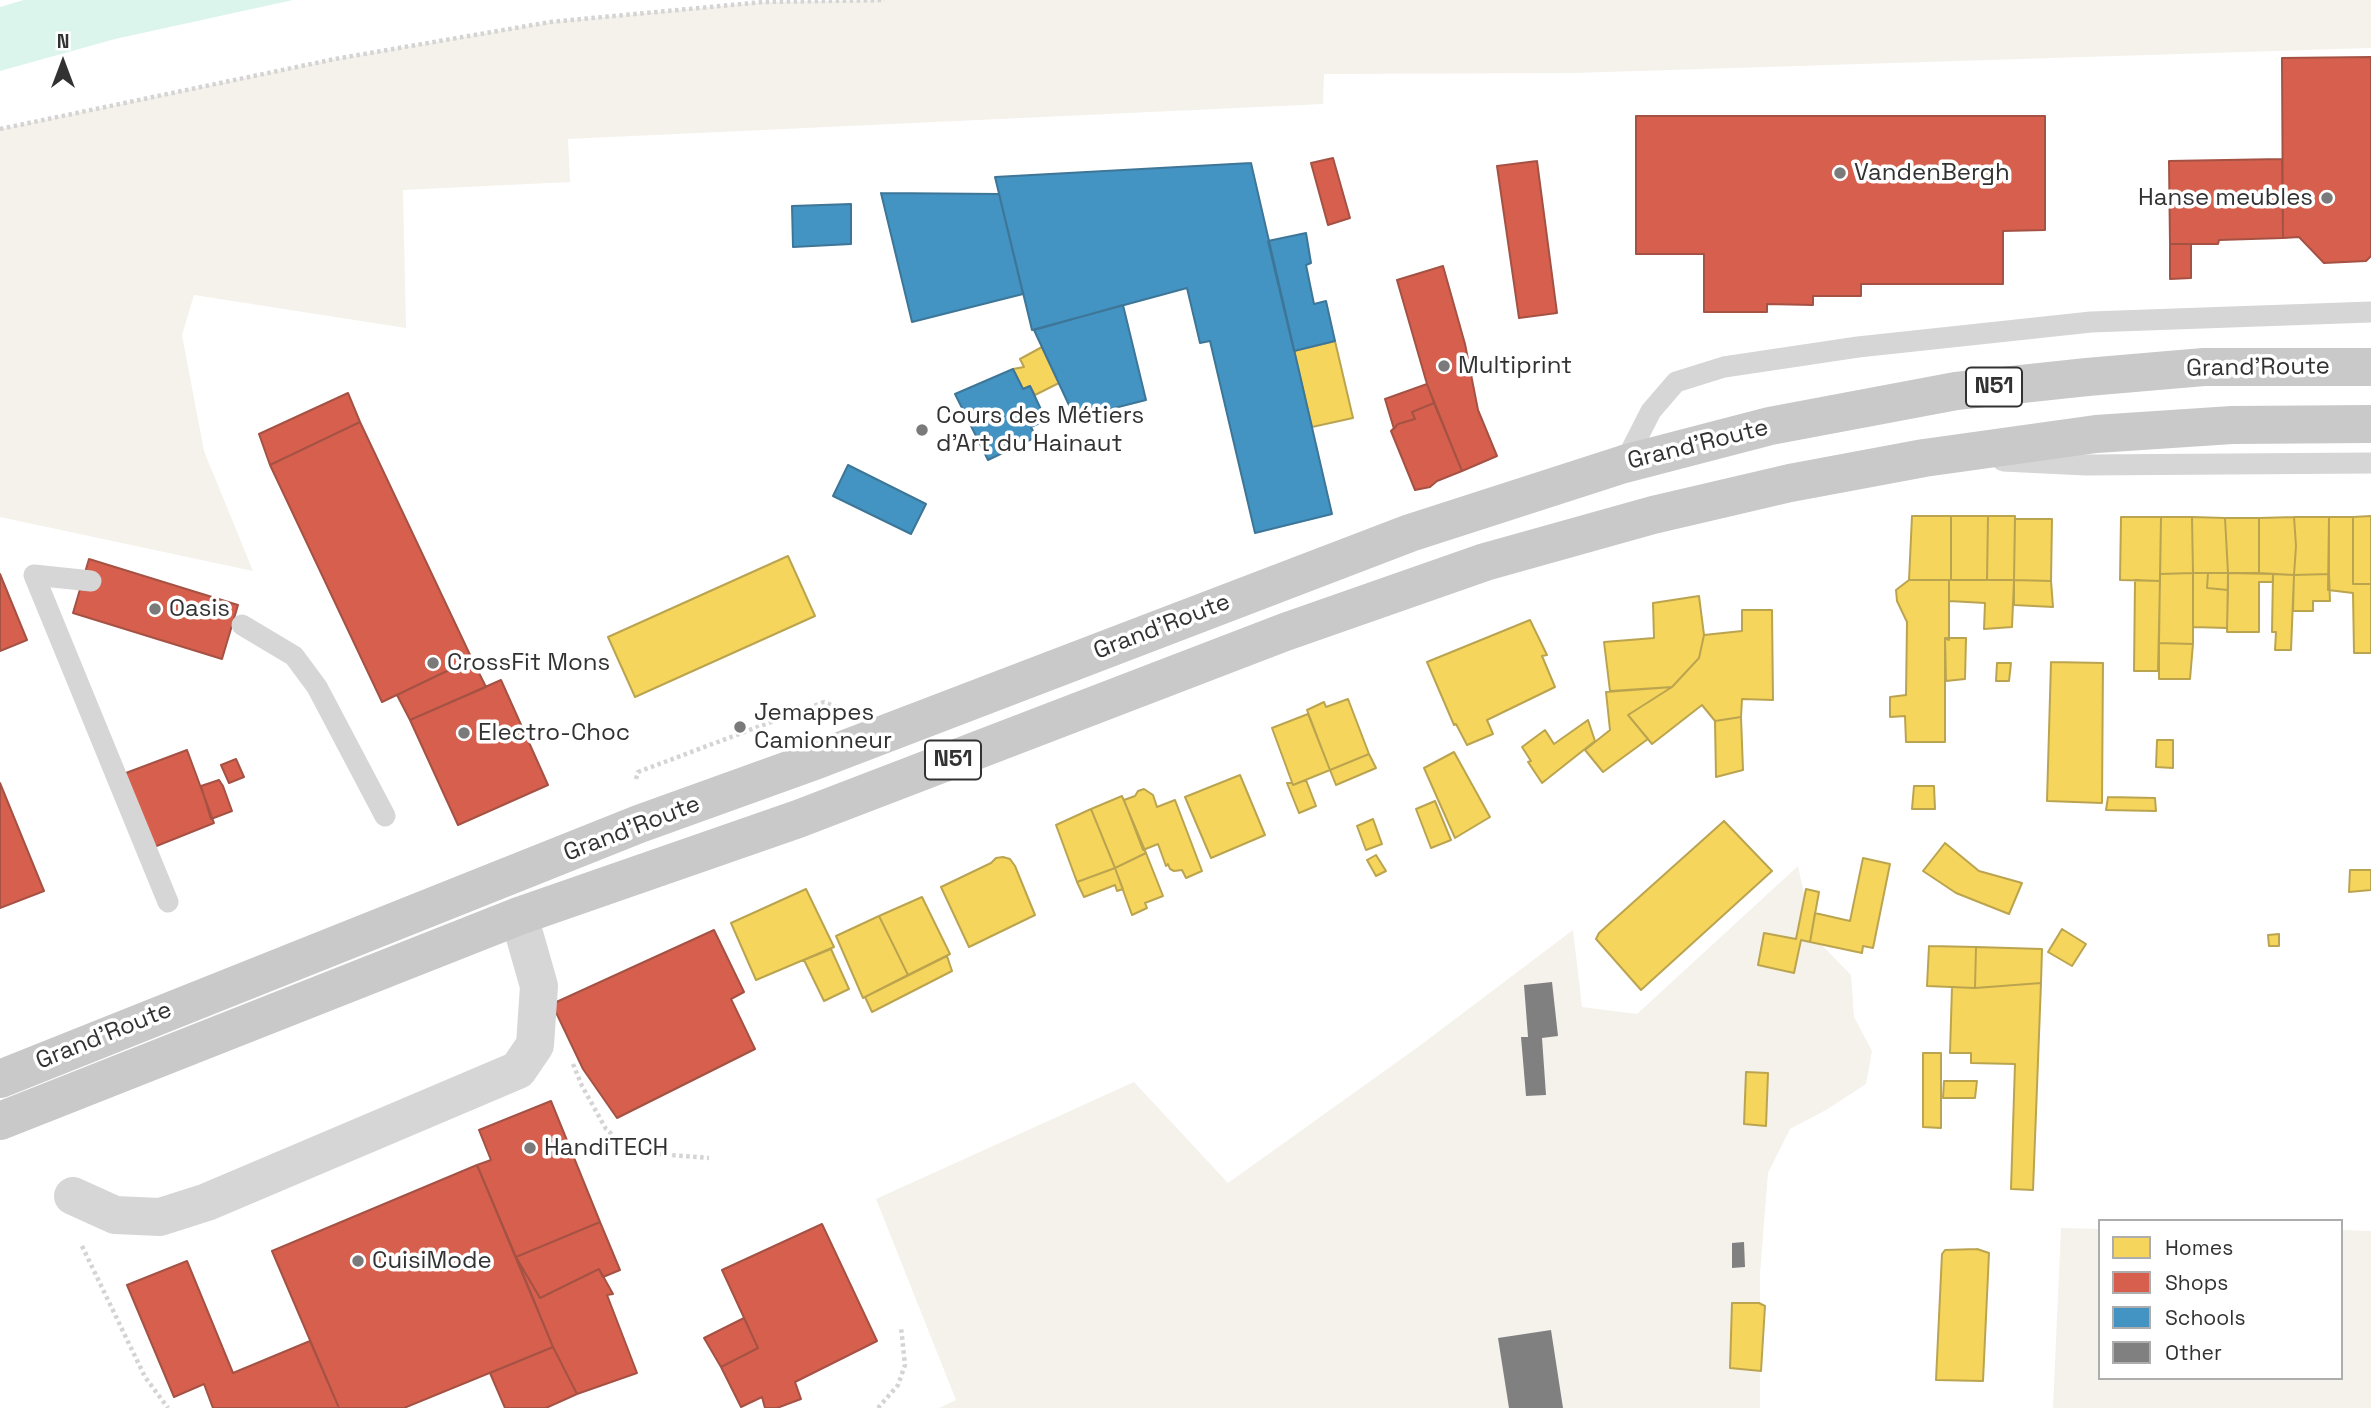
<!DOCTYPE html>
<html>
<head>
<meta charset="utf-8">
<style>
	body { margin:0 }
	#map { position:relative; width:2371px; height:1408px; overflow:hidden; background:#fff; font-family:"Space Grotesk",sans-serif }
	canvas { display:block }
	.legend { position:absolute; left:2098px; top:1219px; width:245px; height:161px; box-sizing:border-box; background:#fff; border:2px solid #adadad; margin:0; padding:9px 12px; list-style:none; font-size:21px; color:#323232 }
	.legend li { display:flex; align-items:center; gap:14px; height:35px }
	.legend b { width:35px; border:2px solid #adadad }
	.north { position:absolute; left:28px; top:28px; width:70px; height:70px; -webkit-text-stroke:5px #fff; paint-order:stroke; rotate:0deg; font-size:19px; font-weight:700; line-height:28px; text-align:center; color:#323232 }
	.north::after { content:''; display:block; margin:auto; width:24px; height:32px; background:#323232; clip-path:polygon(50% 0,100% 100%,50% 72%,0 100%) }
</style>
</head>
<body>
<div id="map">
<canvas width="2371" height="1408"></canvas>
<ul class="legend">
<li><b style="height:19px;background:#f6d55c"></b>Homes</li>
<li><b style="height:19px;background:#d6604d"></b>Shops</li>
<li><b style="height:19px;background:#4393c3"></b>Schools</li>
<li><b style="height:19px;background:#808080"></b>Other</li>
</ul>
<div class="north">N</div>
</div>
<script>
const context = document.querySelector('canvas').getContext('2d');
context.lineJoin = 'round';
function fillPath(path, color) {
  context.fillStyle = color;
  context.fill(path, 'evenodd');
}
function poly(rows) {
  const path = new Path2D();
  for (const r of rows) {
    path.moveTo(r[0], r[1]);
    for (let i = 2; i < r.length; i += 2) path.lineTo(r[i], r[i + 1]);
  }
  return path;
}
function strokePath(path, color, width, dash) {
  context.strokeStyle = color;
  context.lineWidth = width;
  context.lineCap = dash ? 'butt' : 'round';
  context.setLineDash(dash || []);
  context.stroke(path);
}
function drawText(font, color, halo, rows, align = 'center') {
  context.font = font + ' "Space Grotesk",sans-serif';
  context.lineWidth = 7;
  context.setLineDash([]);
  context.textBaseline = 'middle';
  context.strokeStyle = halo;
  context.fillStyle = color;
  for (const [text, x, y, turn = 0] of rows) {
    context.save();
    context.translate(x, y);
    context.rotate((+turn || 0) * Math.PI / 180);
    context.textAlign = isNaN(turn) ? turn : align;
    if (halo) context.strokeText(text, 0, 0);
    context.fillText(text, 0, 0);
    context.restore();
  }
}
fillPath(poly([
	[885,0,2371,0,2371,48,1574,73,1324,74,1323,104,568,139,570,182,403,190,406,328,194,295,182,335,204,451,253,571,0,517,0,129,335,59,550,22,763,2],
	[1798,866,1813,936,1851,975,1854,1017,1872,1051,1866,1084,1826,1110,1790,1129,1768,1173,1760,1274,1760,1408,939,1408,956,1400,876,1199,1134,1082,1228,1183,1418,1047,1573,930,1582,1007,1637,1014],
	[2061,1228,2100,1229,2100,1378,2341,1378,2341,1230,2371,1231,2371,1408,2053,1408]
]), '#f5f2ec');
fillPath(poly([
	[24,0,293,0,115,39,0,71,0,7]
]), '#dbf4ec');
const homes = poly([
	[1335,341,1353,418,1312,427,1294,351,1335,341],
	[1042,347,1059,383,1035,395,1030,386,1023,389,1013,369,1024,367,1020,359,1042,347],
	[1912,516,1951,516,1951,580,1909,580,1912,516],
	[1951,516,1988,516,1987,580,1951,580,1951,516],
	[1988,516,2015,516,2014,580,1987,580,1988,516],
	[2371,516,2371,584,2353,584,2353,517,2371,516],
	[2121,517,2161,517,2160,581,2120,580,2121,517],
	[2161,517,2192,517,2193,573,2160,574,2161,517],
	[2192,517,2225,518,2228,573,2193,573,2192,517],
	[2294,517,2329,517,2329,574,2294,575,2296,546,2294,517],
	[2294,517,2296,546,2294,575,2259,573,2259,518,2294,517],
	[2329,517,2353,517,2353,584,2371,584,2371,653,2354,653,2353,593,2328,590,2329,517],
	[2225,518,2259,518,2259,573,2228,573,2225,518],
	[2015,519,2052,519,2051,581,2014,580,2015,519],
	[788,556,815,616,635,697,608,637,788,556],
	[2193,573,2208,573,2207,588,2228,590,2227,628,2193,627,2193,573],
	[2193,573,2193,644,2159,643,2160,574,2193,573],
	[2208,573,2228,573,2228,590,2207,588,2208,573],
	[2228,573,2273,574,2273,582,2259,582,2259,632,2227,632,2228,573],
	[2273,574,2294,575,2291,650,2275,650,2276,632,2272,632,2273,574],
	[2329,574,2330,601,2313,601,2313,611,2293,611,2294,575,2329,574],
	[1909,580,1949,580,1949,640,1945,638,1945,742,1906,742,1905,716,1890,717,1890,697,1906,695,1907,622,1897,601,1896,590,1909,580],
	[1949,580,2014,580,2012,627,1984,629,1985,603,1949,601,1949,580],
	[2014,580,2051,581,2053,607,2014,605,2014,580],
	[2135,580,2160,581,2158,671,2134,671,2135,580],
	[1699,596,1704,635,1699,658,1672,687,1610,691,1604,642,1654,638,1653,603,1699,596],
	[1742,610,1772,610,1773,700,1742,699,1741,717,1715,721,1702,705,1652,744,1628,715,1672,687,1699,658,1704,635,1742,631,1742,610],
	[1530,620,1547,655,1542,656,1555,687,1487,720,1493,734,1467,745,1456,724,1454,725,1427,662,1530,620],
	[1945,638,1966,638,1965,679,1946,681,1945,638],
	[2159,643,2193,644,2190,679,2159,679,2159,643],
	[2051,662,2103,663,2102,803,2047,801,2051,662],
	[1997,663,2011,663,2009,681,1996,681,1997,663],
	[1672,687,1628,715,1648,739,1603,772,1585,750,1610,730,1606,692,1672,687],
	[1348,699,1369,754,1330,770,1307,710,1324,702,1326,707,1348,699],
	[1308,714,1330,770,1293,785,1272,728,1308,714],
	[1741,717,1743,770,1716,777,1715,721,1741,717],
	[1588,720,1595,741,1542,783,1528,762,1531,761,1522,747,1545,730,1554,744,1588,720],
	[2157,740,2173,740,2173,768,2156,767,2157,740],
	[1454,752,1490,817,1455,838,1424,768,1454,752],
	[1369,754,1376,768,1336,785,1330,770,1369,754],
	[1240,775,1265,835,1211,858,1185,797,1240,775],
	[1306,780,1316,806,1299,813,1287,783,1292,783,1293,785,1306,780],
	[1914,786,1934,786,1935,809,1912,809,1914,786],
	[1144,789,1153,795,1157,807,1175,800,1202,871,1186,878,1182,870,1174,871,1170,869,1168,864,1166,866,1158,844,1143,850,1124,800,1135,796,1138,791,1144,789],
	[1122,796,1146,853,1115,868,1091,809,1122,796],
	[2108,797,2155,798,2156,811,2106,810,2108,797],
	[1435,801,1451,840,1431,848,1416,809,1435,801],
	[1091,809,1115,868,1077,882,1056,825,1091,809],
	[1373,819,1382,844,1366,850,1357,826,1373,819],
	[1724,821,1772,871,1641,990,1596,939,1599,933,1724,821],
	[1945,843,1979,871,2022,883,2009,914,1956,893,1923,871,1945,843],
	[1146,853,1163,896,1145,903,1147,908,1132,915,1115,868,1146,853],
	[1376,855,1386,871,1376,876,1367,860,1376,855],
	[1003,857,1010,859,1015,866,1035,915,969,947,941,887,991,863,996,858,1003,857],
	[1863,858,1890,864,1873,948,1863,946,1862,953,1810,942,1815,913,1850,921,1863,858],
	[1115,868,1123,889,1117,891,1115,885,1084,897,1077,882,1115,868],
	[2350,870,2371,870,2371,890,2349,892,2350,870],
	[806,889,834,947,756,980,731,923,806,889],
	[1806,889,1819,892,1810,942,1801,940,1794,973,1758,965,1764,933,1796,939,1806,889],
	[922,897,950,954,908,975,879,916,922,897],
	[879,916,908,975,863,998,836,936,879,916],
	[2062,929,2086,944,2072,966,2048,952,2062,929],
	[2279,934,2279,946,2269,946,2268,935,2279,934],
	[1929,946,1976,947,1975,988,1927,986,1929,946],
	[1976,947,2042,949,2041,983,1975,988,1976,947],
	[831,949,849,989,824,1001,804,960,831,949],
	[947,956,952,971,872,1012,865,997,947,956],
	[2041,983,2033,1190,2011,1189,2015,1064,1971,1063,1971,1053,1950,1053,1952,987,1975,988,2041,983],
	[1923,1053,1941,1053,1941,1128,1923,1127,1923,1053],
	[1746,1072,1768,1073,1766,1126,1744,1124,1746,1072],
	[1944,1081,1977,1081,1975,1098,1943,1098,1944,1081],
	[1977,1249,1989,1253,1983,1381,1936,1380,1942,1254,1945,1250,1977,1249],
	[1732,1303,1759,1303,1765,1306,1761,1371,1730,1368,1732,1303]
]);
fillPath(homes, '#f6d55c');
strokePath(homes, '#bba44f', 2);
const shops = poly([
	[2371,57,2371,256,2366,261,2324,263,2299,237,2283,238,2282,58,2371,57],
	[1636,116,2045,116,2045,230,2003,231,2003,284,1861,284,1861,296,1813,296,1813,305,1767,304,1767,312,1704,312,1704,254,1636,254,1636,116],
	[1333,158,1350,218,1328,225,1311,163,1333,158],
	[2282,159,2283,238,2219,240,2218,244,2170,244,2169,161,2282,159],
	[1537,161,1557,313,1519,318,1497,166,1537,161],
	[2170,244,2191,244,2191,278,2170,279,2170,244],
	[1443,266,1465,344,1478,410,1497,456,1462,471,1427,384,1397,280,1443,266],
	[1427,384,1434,403,1412,412,1415,419,1398,424,1394,429,1385,399,1427,384],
	[348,393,360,422,270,465,259,434,348,393],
	[1434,403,1462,471,1437,481,1430,487,1415,490,1391,431,1398,424,1415,419,1412,412,1434,403],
	[360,422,472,659,382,702,270,465,360,422],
	[89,559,238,605,222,659,73,613,89,559],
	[0,574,27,640,0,651,0,574],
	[472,659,486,687,410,720,397,695,472,659],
	[501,680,548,785,458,825,410,720,501,680],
	[187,750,214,823,139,853,110,779,187,750],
	[236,759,244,777,229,783,221,765,236,759],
	[219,780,223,786,232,811,211,819,201,786,219,780],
	[0,783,44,891,0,908,0,783],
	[714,930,744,992,731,999,755,1049,617,1118,583,1069,552,1004,714,930],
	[551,1101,600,1222,516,1257,477,1165,491,1160,479,1130,551,1101],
	[477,1165,553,1347,404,1408,339,1408,272,1251,477,1165],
	[600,1222,620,1270,603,1277,599,1269,540,1298,516,1257,600,1222],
	[822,1224,877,1341,795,1382,801,1399,777,1408,765,1408,762,1397,741,1407,721,1367,758,1348,722,1270,822,1224],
	[516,1257,540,1298,599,1269,613,1294,607,1295,637,1373,577,1394,553,1347,516,1257],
	[187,1261,233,1373,310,1341,339,1408,213,1408,204,1384,174,1397,127,1285,187,1261],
	[744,1318,758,1348,721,1367,704,1338,744,1318],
	[553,1347,577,1394,546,1408,505,1408,490,1373,553,1347]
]);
fillPath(shops, '#d6604d');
strokePath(shops, '#a55245', 2);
const schools = poly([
	[1251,163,1332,514,1255,533,1210,341,1200,343,1187,288,1032,330,995,177,1251,163],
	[881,193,999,194,1023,294,912,322,881,193],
	[851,204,851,244,793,247,792,206,851,204],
	[1306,233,1311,263,1306,265,1314,304,1326,301,1335,341,1294,351,1268,241,1306,233],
	[1123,305,1146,400,1075,418,1034,330,1123,305],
	[1013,369,1023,389,1030,386,1046,420,1031,427,1036,437,988,460,955,394,1013,369],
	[848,465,926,504,911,534,833,496,848,465]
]);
fillPath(schools, '#4393c3');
strokePath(schools, '#3e7698', 2);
fillPath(poly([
	[1552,982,1558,1036,1542,1038,1546,1095,1526,1096,1521,1037,1528,1037,1524,985],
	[1744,1242,1745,1267,1732,1268,1732,1243],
	[1551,1330,1563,1408,1509,1408,1498,1338]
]), '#808080');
strokePath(poly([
	[0,129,335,59,550,22,763,2,885,0],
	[636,779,638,772,824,702,839,708],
	[573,1064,582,1086,606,1129,625,1146,645,1153,709,1158],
	[82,1246,145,1377,168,1408],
	[878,1408,898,1385,905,1365,901,1327]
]), '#d4d4d4', 4.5, [3.5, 3.5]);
strokePath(poly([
	[2003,461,2086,465,2371,463],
	[1624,464,1651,411,1676,382,1724,367,1858,347,2091,322,2371,312],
	[91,581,34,575,168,902],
	[242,625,294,656,317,687,385,816]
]), '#d6d6d6', 21);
strokePath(poly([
	[73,1196,115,1215,160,1217,207,1202,518,1070,535,1045,539,986,519,916]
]), '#d6d6d6', 38);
strokePath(poly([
	[0,1079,639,824,814,761,1410,533,1624,464,1770,426,1956,391,2087,377,2204,367,2371,367],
	[0,1121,519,916,798,819,1285,632,1485,562,1653,515,1790,483,1924,458,2096,434,2232,425,2371,424]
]), '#c9c9c9', 38);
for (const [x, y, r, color] of [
	[1840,173,7,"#7a7a7a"],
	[2327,198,7,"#7a7a7a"],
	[1444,366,7,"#7a7a7a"],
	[922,430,7,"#7a7a7a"],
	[155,609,7,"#7a7a7a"],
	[433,663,7,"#7a7a7a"],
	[740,727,7,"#7a7a7a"],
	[464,733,7,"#7a7a7a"],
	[530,1148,7,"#7a7a7a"],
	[358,1261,7,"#7a7a7a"]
]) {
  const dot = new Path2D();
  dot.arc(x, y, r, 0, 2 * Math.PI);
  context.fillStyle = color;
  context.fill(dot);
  strokePath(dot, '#fff', 2.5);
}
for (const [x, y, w] of [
	[1994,387,56],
	[953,760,56]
]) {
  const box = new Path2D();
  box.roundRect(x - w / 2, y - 19.5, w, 39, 5);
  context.fillStyle = '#fff';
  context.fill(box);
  strokePath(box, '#323232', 2);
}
drawText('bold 23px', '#323232', null, [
	["N51",1994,387],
	["N51",953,760]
]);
drawText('24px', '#323232', '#fff', [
	["VandenBergh",1854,173],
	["Hanse meubles",2313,198,"right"],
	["Multiprint",1458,366],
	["Cours des Métiers",936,416],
	["d'Art du Hainaut",936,444],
	["Oasis",169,609],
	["CrossFit Mons",447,663],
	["Jemappes",754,713],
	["Camionneur",754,741],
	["Electro-Choc",478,733],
	["HandiTECH",544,1148],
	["CuisiMode",372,1261]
], 'left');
drawText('24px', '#323232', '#fff', [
	["Grand'Route",2258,368,-1],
	["Grand'Route",1698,445,-14],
	["Grand'Route",1162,627,-21],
	["Grand'Route",632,829,-21],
	["Grand'Route",104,1036,-22]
]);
</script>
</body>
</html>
